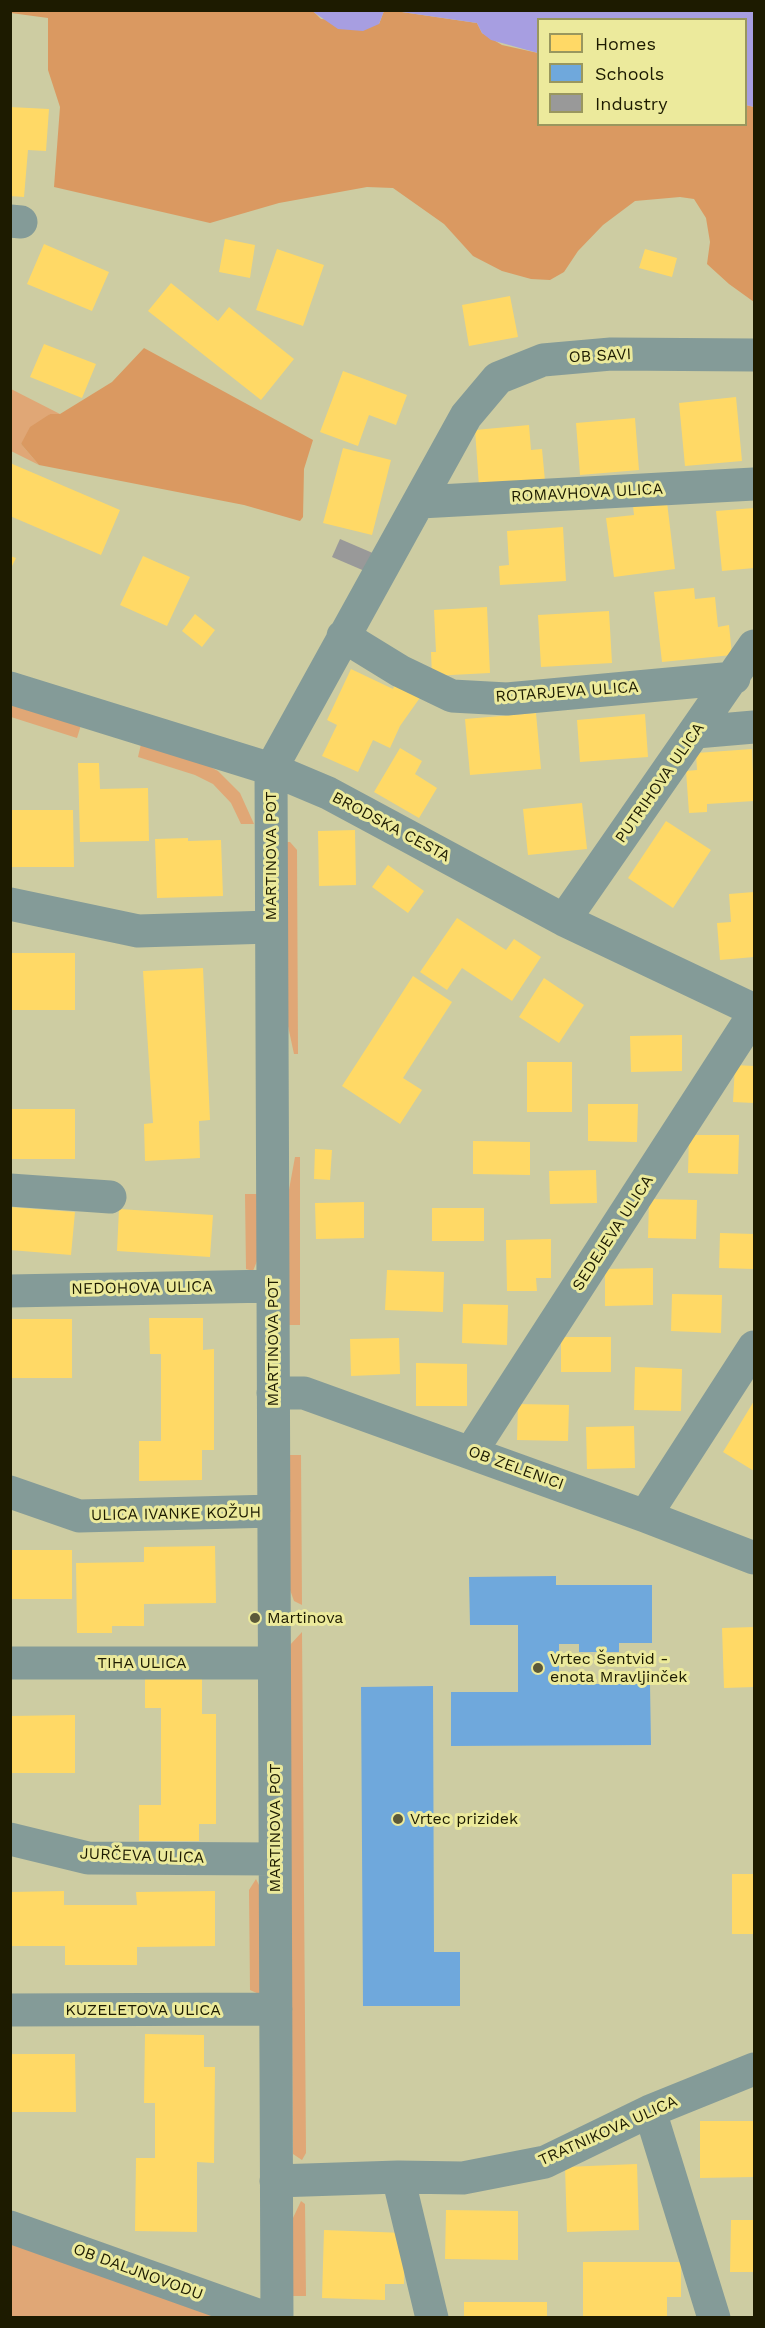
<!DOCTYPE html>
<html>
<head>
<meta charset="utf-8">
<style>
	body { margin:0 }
	#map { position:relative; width:765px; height:2328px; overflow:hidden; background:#cdcca2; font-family:"Work Sans",sans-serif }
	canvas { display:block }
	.frame { position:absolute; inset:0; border:12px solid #1d1b00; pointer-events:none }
	.legend { position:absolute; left:537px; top:18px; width:210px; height:108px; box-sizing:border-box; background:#ecea9c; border:2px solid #99975e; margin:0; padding:8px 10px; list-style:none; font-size:18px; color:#1d1b00 }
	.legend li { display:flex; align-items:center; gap:12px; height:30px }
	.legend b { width:30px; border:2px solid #99975e }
</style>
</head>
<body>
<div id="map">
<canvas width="765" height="2328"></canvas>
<div class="frame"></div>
<ul class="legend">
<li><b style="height:16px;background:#ffd966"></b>Homes</li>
<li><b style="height:16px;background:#6fa8dc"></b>Schools</li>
<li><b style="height:16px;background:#999"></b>Industry</li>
</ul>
</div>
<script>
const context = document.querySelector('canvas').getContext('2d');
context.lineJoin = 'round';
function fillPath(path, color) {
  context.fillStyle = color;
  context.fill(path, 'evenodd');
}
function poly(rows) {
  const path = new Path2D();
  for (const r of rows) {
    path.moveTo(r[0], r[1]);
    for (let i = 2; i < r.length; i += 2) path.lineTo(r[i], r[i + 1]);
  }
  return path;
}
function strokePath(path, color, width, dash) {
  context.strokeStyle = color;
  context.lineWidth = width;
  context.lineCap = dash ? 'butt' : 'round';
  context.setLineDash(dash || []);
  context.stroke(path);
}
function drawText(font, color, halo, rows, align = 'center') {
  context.font = font + ' "Work Sans",sans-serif';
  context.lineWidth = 6;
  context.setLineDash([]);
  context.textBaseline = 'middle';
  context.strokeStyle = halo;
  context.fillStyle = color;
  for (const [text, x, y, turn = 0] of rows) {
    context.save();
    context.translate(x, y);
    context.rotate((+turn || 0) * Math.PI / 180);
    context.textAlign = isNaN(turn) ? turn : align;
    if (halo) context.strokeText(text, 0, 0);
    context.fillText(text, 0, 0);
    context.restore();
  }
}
fillPath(poly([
	[11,389,60,414,50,414,21,444,39,465,11,451],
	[10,704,81,725,77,738,11,717],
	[141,744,199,761,218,771,240,793,254,824,241,824,231,803,213,784,195,775,138,757],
	[284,842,290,842,297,850,298,1054,294,1054,285,1012],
	[295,1157,300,1157,300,1325,286,1325,286,1206],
	[245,1194,259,1194,257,1261,253,1271,246,1269],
	[287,1455,301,1455,302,1605,294,1601,289,1587],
	[302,1632,306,2153,302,2160,293,2154,289,1646],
	[256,1879,262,1891,264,1976,259,1994,250,1990,249,1890],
	[301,2201,305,2204,306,2296,292,2296,292,2220],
	[10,2236,228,2317,11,2317]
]), '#e0a776');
fillPath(poly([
	[11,10,312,10,321,19,379,24,384,11,395,11,477,23,482,33,502,45,538,53,538,124,746,124,746,105,754,107,754,302,729,284,707,264,710,242,706,218,694,199,680,197,635,201,603,225,578,251,564,272,550,280,531,279,502,271,473,256,444,224,393,188,367,187,279,203,210,223,54,187,60,107,48,70,48,18,11,13],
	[144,348,313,440,304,469,303,517,300,521,244,505,39,465,21,444,30,427,50,414,60,414,112,382]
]), '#da9961');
fillPath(poly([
	[312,11,384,11,379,24,363,31,338,29],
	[395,11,754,11,754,107,746,105,746,20,538,20,538,53,491,40,482,33,477,23]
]), '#a79ee1');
fillPath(poly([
	[10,107,49,109,46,151,28,150,24,197,10,196],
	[225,239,255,245,250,278,219,272],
	[44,244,109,272,92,311,27,284],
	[277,249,324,265,303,326,256,310],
	[645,249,677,258,672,277,639,268],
	[171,283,218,321,229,307,294,359,261,400,148,311],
	[510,296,518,337,469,346,462,305],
	[44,344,96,364,82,398,30,377],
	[343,371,407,395,396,425,369,415,358,446,320,432],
	[736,397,742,461,685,466,679,403],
	[635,418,639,470,580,475,576,423],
	[529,425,531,450,542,449,545,481,479,486,475,430],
	[343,448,391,460,372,535,323,523],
	[10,463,120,510,101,555,10,516],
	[667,502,675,569,614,577,606,518,634,515,633,506],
	[754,508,754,568,722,571,716,511],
	[563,527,566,581,500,585,499,566,509,565,507,531],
	[10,556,16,558,10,570],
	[143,556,190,577,167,626,120,605],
	[694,588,695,599,715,597,718,627,729,625,732,655,662,662,654,592],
	[487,607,490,673,432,676,431,652,436,652,434,610],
	[609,611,612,663,541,667,538,615],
	[195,614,215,630,202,647,182,631],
	[351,669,393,689,397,680,424,692,400,726,390,748,373,740,358,772,322,756,337,725,327,720],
	[536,713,541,769,470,775,465,719],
	[645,714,648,757,580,762,577,720],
	[400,748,422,761,415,774,437,788,419,818,374,792],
	[752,749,754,801,707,804,707,812,689,813,686,771,697,770,696,753],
	[78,763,99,763,100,789,148,788,149,841,80,842],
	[582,803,587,849,528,855,523,809],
	[10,810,73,810,74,867,10,867],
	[666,821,711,850,673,908,628,878],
	[355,830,356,885,319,886,318,831],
	[188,838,188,841,221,840,223,896,157,898,155,839],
	[388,865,424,891,408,913,372,887],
	[754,892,754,957,720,960,717,923,731,922,729,894],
	[457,918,506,950,514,939,541,957,512,1001,462,968,447,990,420,972],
	[10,953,75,953,75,1010,10,1010],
	[203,968,210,1120,199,1121,200,1158,145,1161,144,1124,153,1123,143,971],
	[413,976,452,1002,403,1078,422,1090,400,1124,342,1086],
	[544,978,584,1005,559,1043,519,1017],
	[682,1035,682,1071,631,1072,630,1036],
	[527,1062,572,1062,572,1112,527,1112],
	[735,1065,754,1066,754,1103,733,1102],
	[588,1104,638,1104,637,1142,588,1141],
	[10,1109,75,1109,75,1159,10,1159],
	[689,1135,739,1135,738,1174,688,1173],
	[473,1141,530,1142,530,1175,473,1174],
	[315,1149,332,1150,330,1180,314,1179],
	[596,1170,597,1203,550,1204,549,1171],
	[649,1199,697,1200,696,1239,648,1238],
	[364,1202,364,1238,316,1239,315,1203],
	[10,1207,75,1212,71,1255,10,1250],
	[432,1208,484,1208,484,1241,432,1241],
	[119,1209,213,1215,210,1257,117,1251],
	[720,1233,754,1234,754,1269,719,1268],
	[551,1239,551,1278,536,1278,537,1291,507,1291,506,1240],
	[653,1268,653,1305,605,1306,605,1269],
	[387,1270,444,1272,443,1312,385,1310],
	[672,1294,722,1295,721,1333,671,1331],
	[463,1304,508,1305,507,1345,462,1343],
	[149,1318,203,1318,203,1350,214,1349,214,1450,202,1450,202,1480,139,1481,139,1441,161,1441,161,1354,150,1354],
	[10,1319,72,1319,72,1378,10,1378],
	[561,1337,611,1337,611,1372,561,1372],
	[399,1338,400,1374,351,1376,350,1339],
	[416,1363,467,1364,467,1406,416,1406],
	[635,1367,682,1369,681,1411,634,1410],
	[754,1401,754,1471,723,1452],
	[518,1404,569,1405,568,1441,517,1440],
	[634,1426,635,1468,587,1469,586,1427],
	[215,1546,216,1603,144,1604,144,1626,112,1626,112,1633,77,1633,76,1563,144,1562,144,1547],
	[10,1550,72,1550,72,1599,10,1599],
	[754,1627,754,1687,724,1688,722,1628],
	[145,1676,202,1676,202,1714,216,1714,216,1824,199,1824,199,1841,139,1841,139,1805,161,1805,161,1708,145,1708],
	[75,1715,75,1773,10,1773,10,1716],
	[732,1874,754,1874,754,1934,732,1934],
	[64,1891,64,1905,137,1905,136,1892,215,1891,215,1946,137,1947,137,1965,65,1965,65,1946,10,1946,10,1892],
	[145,2034,204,2035,204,2067,215,2067,214,2163,197,2162,197,2232,135,2231,136,2158,155,2158,155,2103,144,2103],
	[10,2054,75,2054,76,2112,10,2112],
	[700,2121,754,2121,754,2177,700,2178],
	[637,2164,639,2230,567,2232,565,2167],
	[446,2210,518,2211,518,2260,445,2259],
	[731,2220,754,2220,754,2272,730,2272],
	[324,2230,405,2233,404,2284,385,2284,385,2300,322,2298],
	[583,2262,681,2262,681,2297,667,2297,667,2318,583,2318],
	[464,2302,547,2302,547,2318,464,2318]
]), '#ffd966');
fillPath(poly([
	[556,1576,556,1585,652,1585,652,1643,619,1643,619,1652,579,1652,579,1644,559,1644,559,1684,650,1684,651,1745,451,1746,451,1692,518,1692,518,1625,470,1625,469,1577],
	[433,1686,434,1952,460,1952,460,2006,363,2006,361,1687]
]), '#6fa8dc');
fillPath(poly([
	[340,539,375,554,367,572,332,557]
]), '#999');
strokePath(poly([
	[10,221,21,222],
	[420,502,754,484],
	[343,636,400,671,452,696,507,699,734,678],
	[10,688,271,769,328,793,564,920,754,1010],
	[696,732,754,727],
	[10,904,138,931,271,927],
	[564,920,754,646],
	[10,1190,110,1197],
	[10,1291,273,1286],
	[273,1393,304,1393,645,1516,754,1558],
	[471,1452,754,1014],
	[10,1492,79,1516,274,1511],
	[645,1516,754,1347],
	[10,1663,274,1663],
	[10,1839,88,1858,275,1859],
	[10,2010,276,2009],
	[650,2111,714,2318],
	[398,2177,432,2318],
	[276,2181,398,2177,463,2178,545,2162,650,2111,754,2069],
	[10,2227,266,2318],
	[277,2318,271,769,466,416,498,378,543,360,611,354,754,355]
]), '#849b98', 33);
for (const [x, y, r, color] of [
	[255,1618,6,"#5b5939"],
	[538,1668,6,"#5b5939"],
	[398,1819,6,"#5b5939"]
]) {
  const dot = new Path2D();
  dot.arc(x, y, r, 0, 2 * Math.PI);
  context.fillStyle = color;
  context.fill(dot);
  strokePath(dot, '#ecea9c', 2);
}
drawText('16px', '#1d1b00', '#ecea9c', [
	["OB SAVI",600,356,-3],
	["ROMAVHOVA ULICA",587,493,-3],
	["ROTARJEVA ULICA",567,692,-4],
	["PUTRIHOVA ULICA",660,783,-55],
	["BRODSKA CESTA",391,827,28],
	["MARTINOVA POT",271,856,-90],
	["SEDEJEVA ULICA",613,1233,-57],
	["NEDOHOVA ULICA",142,1288,-1],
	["MARTINOVA POT",273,1342,-90],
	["OB ZELENICI",516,1468,20],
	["ULICA IVANKE KOŽUH",176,1514,-1],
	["TIHA ULICA",142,1663],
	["MARTINOVA POT",275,1828,-90],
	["JURČEVA ULICA",142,1856,2],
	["KUZELETOVA ULICA",143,2010],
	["TRATNIKOVA ULICA",608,2131,-24],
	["OB DALJNOVODU",138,2272,20]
]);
drawText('16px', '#1d1b00', '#ecea9c', [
	["Martinova",267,1618],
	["Vrtec Šentvid -",550,1659],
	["enota Mravljinček",550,1677],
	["Vrtec prizidek",410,1819]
], 'left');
</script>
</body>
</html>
